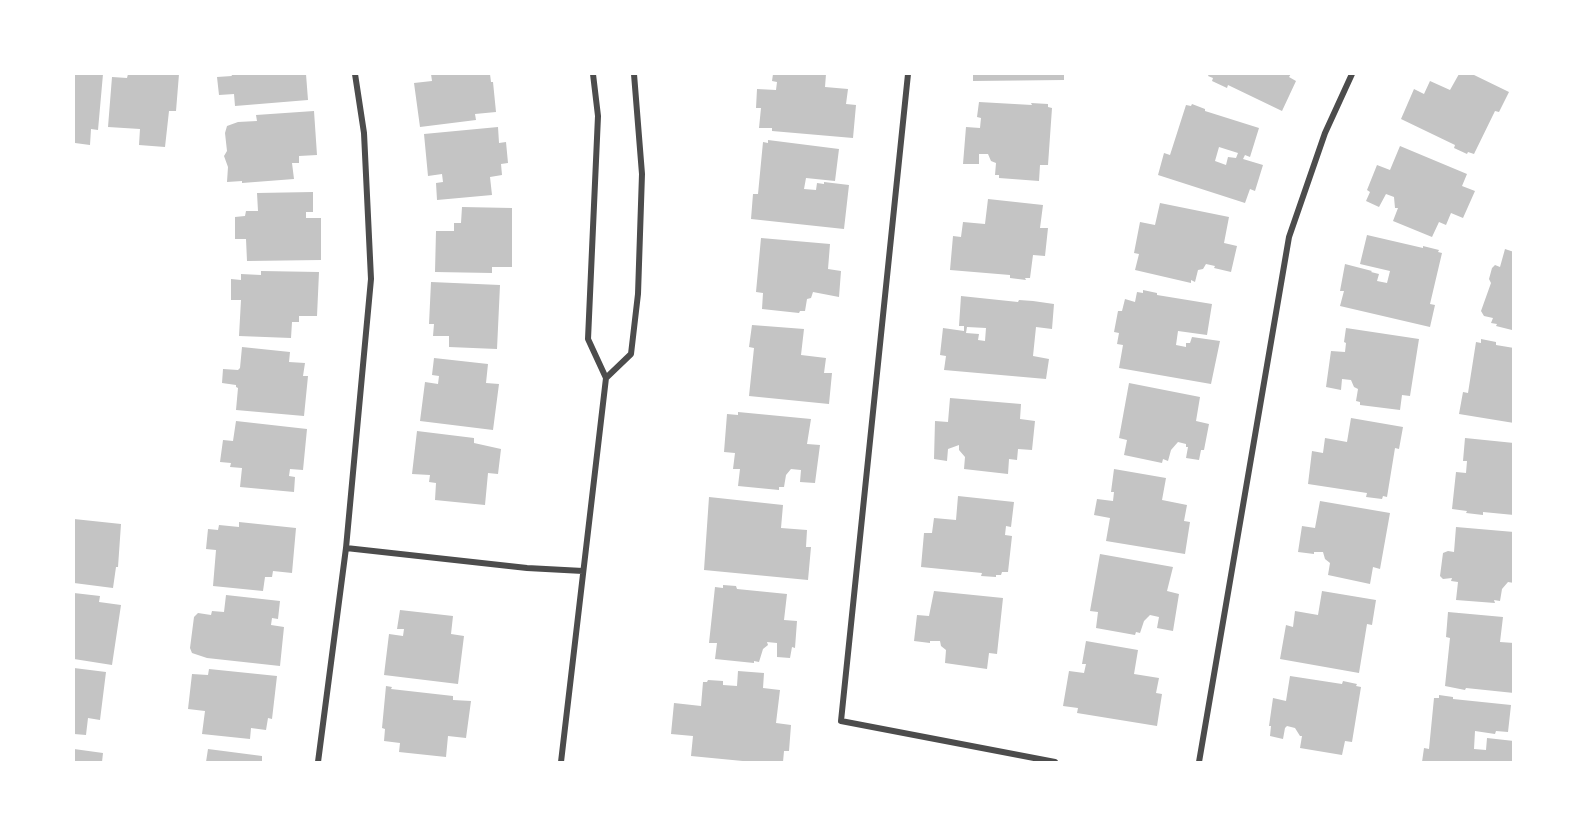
<!DOCTYPE html>
<html>
<head>
<meta charset="utf-8">
<style>
	body { margin:0 }
	#map { position:relative; width:1587px; height:836px; overflow:hidden; background:#fff; font-family:Poppins,sans-serif }
	canvas { display:block }
	.frame { position:absolute; inset:0; border:75px solid #fff; pointer-events:none }
</style>
</head>
<body>
<div id="map">
<canvas width="1587" height="836"></canvas>
<div class="frame"></div>
</div>
<script>
const context = document.querySelector('canvas').getContext('2d');
context.lineJoin = 'round';
function fillPath(path, color) {
  context.fillStyle = color;
  context.fill(path, 'evenodd');
}
function poly(rows) {
  const path = new Path2D();
  for (const r of rows) {
    path.moveTo(r[0], r[1]);
    for (let i = 2; i < r.length; i += 2) path.lineTo(r[i], r[i + 1]);
  }
  return path;
}
function strokePath(path, color, width, dash) {
  context.strokeStyle = color;
  context.lineWidth = width;
  context.lineCap = dash ? 'butt' : 'round';
  context.setLineDash(dash || []);
  context.stroke(path);
}
fillPath(poly([
	[74,74,103,74,98,130,91,129,90,145,75,143],
	[128,74,179,74,176,111,169,111,165,147,139,145,140,129,108,127,112,77,127,78],
	[231,74,306,74,308,100,235,106,234,94,219,95,217,77,232,76],
	[431,74,490,74,491,82,493,82,496,112,475,114,476,120,420,127,414,83,432,81],
	[773,74,826,74,825,87,848,89,846,104,856,105,853,138,772,131,772,128,759,128,761,108,756,108,757,89,776,90,777,82,772,81],
	[973,74,1064,74,1064,80,973,81],
	[1209,74,1291,74,1289,77,1296,81,1282,111,1228,85,1227,88,1212,81,1213,78,1208,76],
	[1459,74,1472,74,1509,92,1499,112,1495,111,1474,154,1468,152,1467,154,1454,148,1455,145,1401,119,1414,89,1424,94,1430,81,1450,90],
	[979,102,1032,105,1031,103,1048,104,1048,107,1052,108,1048,165,1040,165,1039,181,999,178,999,175,995,175,996,163,991,161,988,154,979,154,979,164,963,164,966,127,980,128,981,118,977,117],
	[1192,104,1205,109,1205,111,1259,128,1250,157,1245,155,1243,159,1263,165,1255,191,1250,189,1245,203,1158,175,1164,153,1170,155,1186,105,1191,106],
	[1219,147,1238,153,1236,158,1228,157,1226,165,1215,161],
	[314,111,317,155,299,156,299,163,292,163,294,179,242,183,242,181,227,182,228,167,224,156,227,151,225,133,227,126,238,122,257,121,256,115],
	[498,127,499,143,506,142,508,163,501,164,502,175,490,177,492,195,437,200,436,183,443,182,442,174,428,176,424,134],
	[768,140,839,149,835,181,806,178,804,189,816,190,817,183,824,184,824,182,849,185,844,229,751,219,753,194,758,194,763,142,768,143],
	[1400,146,1467,174,1462,186,1475,191,1463,218,1451,213,1446,225,1439,222,1432,237,1393,221,1398,208,1395,208,1394,197,1386,194,1379,207,1366,201,1370,192,1367,190,1377,165,1390,170],
	[313,192,313,212,306,212,306,218,321,218,321,260,247,261,246,239,235,239,235,217,245,216,246,211,258,211,257,193],
	[988,199,1043,205,1040,228,1048,228,1045,256,1033,255,1030,278,1025,278,1026,280,1010,278,1010,275,950,270,953,236,961,237,963,222,985,224],
	[1160,203,1229,217,1224,243,1237,246,1231,272,1214,268,1215,266,1206,264,1203,269,1198,270,1195,282,1191,280,1191,283,1135,270,1139,254,1134,253,1140,222,1155,225],
	[462,207,512,208,512,267,492,267,492,273,435,272,436,231,454,231,454,223,461,223],
	[1367,235,1423,248,1423,246,1439,250,1438,252,1442,253,1430,304,1435,305,1430,327,1340,306,1344,291,1340,291,1345,264,1372,271,1371,272,1379,274,1377,281,1387,283,1390,271,1360,264],
	[761,238,830,244,828,269,841,271,839,297,813,292,811,298,807,299,805,311,800,311,799,313,762,309,763,293,756,292],
	[1505,249,1514,252,1514,328,1512,330,1496,326,1497,324,1491,323,1493,318,1484,316,1481,311,1491,283,1489,279,1492,268,1495,265,1500,267],
	[261,271,319,272,317,316,299,316,299,322,292,322,291,338,239,336,241,300,231,300,231,279,241,280,241,274,261,275],
	[431,282,500,285,497,349,449,347,449,336,433,336,434,324,429,324],
	[1143,290,1157,293,1157,295,1212,304,1207,335,1178,331,1176,345,1186,347,1186,343,1190,343,1192,337,1220,341,1211,384,1119,368,1123,345,1117,344,1119,333,1114,332,1118,311,1122,311,1125,299,1135,302,1137,292,1143,293],
	[961,296,1018,302,1019,300,1033,301,1054,304,1052,329,1036,327,1033,356,1049,359,1046,379,944,370,946,356,940,355,943,328,964,331,964,326,959,326],
	[967,327,986,328,985,341,978,340,979,334,966,333],
	[752,325,804,329,801,355,826,358,824,373,832,373,829,404,749,396,754,348,749,347],
	[1346,328,1419,339,1410,396,1402,395,1400,410,1360,405,1360,402,1356,401,1358,389,1354,387,1351,380,1342,379,1341,390,1326,387,1331,351,1345,352,1346,343,1344,342],
	[1481,339,1496,342,1496,345,1514,348,1514,423,1459,414,1463,392,1468,393,1476,342,1481,343],
	[242,347,290,352,289,362,305,363,303,376,308,376,304,416,236,410,238,388,236,387,236,385,222,383,223,369,238,370,240,368],
	[434,358,488,364,486,383,499,384,493,430,420,421,425,382,438,384,439,376,432,375],
	[1129,383,1200,397,1196,421,1209,424,1204,450,1201,450,1199,460,1186,458,1188,447,1186,447,1186,444,1178,442,1171,450,1168,461,1163,459,1162,463,1124,455,1127,440,1119,438],
	[950,398,1021,404,1020,419,1035,421,1032,450,1018,449,1017,460,1009,459,1008,474,964,469,965,457,959,450,959,445,948,449,947,461,934,459,935,421,948,422],
	[738,412,811,419,807,444,820,445,815,483,800,482,801,470,791,469,786,475,784,487,779,487,779,490,738,486,740,469,733,469,735,453,724,452,727,414,738,415],
	[1351,418,1403,427,1399,449,1395,448,1387,497,1383,496,1382,499,1366,497,1367,493,1308,484,1312,451,1323,453,1325,438,1347,442],
	[236,421,307,429,303,470,290,469,289,476,295,477,294,492,240,487,242,468,230,467,231,463,220,462,223,440,233,441],
	[417,431,474,438,474,443,501,449,498,474,488,473,485,505,435,500,436,483,429,482,430,475,412,474],
	[1465,438,1514,443,1514,515,1483,512,1483,515,1466,513,1467,511,1452,509,1456,472,1466,473,1467,461,1463,461],
	[1114,469,1166,478,1162,500,1187,505,1184,521,1190,522,1185,554,1106,541,1110,518,1094,515,1097,499,1113,501,1114,492,1111,492],
	[958,496,1014,502,1011,527,1006,526,1005,535,1012,536,1008,572,1002,572,1001,575,996,575,996,577,981,576,982,573,921,567,924,533,932,533,934,518,956,520],
	[709,497,783,505,781,528,807,530,806,547,811,547,808,580,704,570],
	[1320,501,1390,513,1380,569,1373,567,1370,584,1328,575,1330,563,1325,559,1323,552,1314,552,1314,554,1298,552,1302,526,1315,528],
	[74,519,121,524,118,567,116,567,113,588,74,583],
	[239,522,296,528,292,573,273,571,272,577,265,577,263,591,213,586,216,550,206,549,208,529,218,530,219,525,239,527],
	[1456,527,1514,532,1514,583,1508,582,1502,589,1500,601,1494,600,1495,603,1456,600,1458,582,1451,581,1452,578,1443,579,1440,576,1443,553,1448,551,1454,552],
	[1100,554,1173,567,1167,591,1179,594,1173,631,1157,628,1159,617,1150,615,1144,621,1140,633,1136,632,1135,635,1096,628,1098,612,1090,611],
	[723,585,736,586,737,589,787,594,784,620,797,621,795,648,792,647,790,658,777,657,777,643,767,642,768,645,763,649,759,662,754,661,754,663,715,659,717,643,709,643,715,587,723,588],
	[934,591,1003,598,997,654,989,653,987,669,945,663,946,650,941,646,940,641,930,641,930,643,914,641,917,615,929,616],
	[1322,591,1376,600,1372,625,1367,624,1359,673,1280,659,1286,625,1293,627,1295,611,1318,615],
	[74,593,100,596,99,602,121,605,112,665,74,659],
	[226,595,280,601,278,619,272,618,271,625,284,627,280,666,207,658,192,653,190,648,194,617,198,613,211,615,212,611,224,612],
	[400,610,453,616,451,634,464,636,458,684,384,675,389,634,403,636,404,629,397,629],
	[1448,612,1503,617,1500,642,1514,643,1514,693,1466,688,1465,690,1445,686,1450,638,1446,637],
	[1086,641,1138,650,1134,674,1159,678,1156,693,1162,694,1157,726,1077,713,1078,708,1063,706,1069,671,1084,673,1086,664,1082,664],
	[74,668,106,672,100,720,88,718,86,735,74,734],
	[209,669,277,676,272,719,268,718,266,730,251,728,250,739,202,734,205,711,188,709,192,674,208,675],
	[738,671,764,673,763,688,780,690,776,723,791,725,789,751,784,751,783,762,753,762,691,756,693,736,671,734,674,703,701,706,703,682,707,682,708,680,723,681,723,685,737,686],
	[1290,676,1342,684,1343,681,1357,684,1356,686,1361,687,1352,742,1345,741,1342,755,1300,748,1302,736,1300,736,1295,728,1287,726,1285,728,1283,739,1270,736,1271,726,1269,726,1273,698,1286,701],
	[386,686,392,687,391,689,453,696,453,700,471,701,466,738,448,736,446,757,399,752,400,743,384,741,385,729,382,728],
	[1439,695,1453,697,1453,699,1511,705,1508,732,1496,731,1495,734,1475,731,1474,749,1486,750,1487,738,1514,741,1514,762,1422,762,1424,748,1429,749,1434,698,1439,698],
	[74,749,103,753,102,762,74,762],
	[208,749,262,756,262,762,206,762]
]), '#c4c4c4');
strokePath(poly([
	[593,74,598,116,588,339,606,378],
	[908,74,841,721,1055,762],
	[606,378,631,354,638,294,642,174,634,74],
	[346,548,527,568,583,571],
	[318,762,346,548,371,279,364,133,355,74],
	[561,762,606,378],
	[1199,762,1289,237,1325,133,1352,74]
]), '#4c4c4c', 6);
</script>
</body>
</html>
